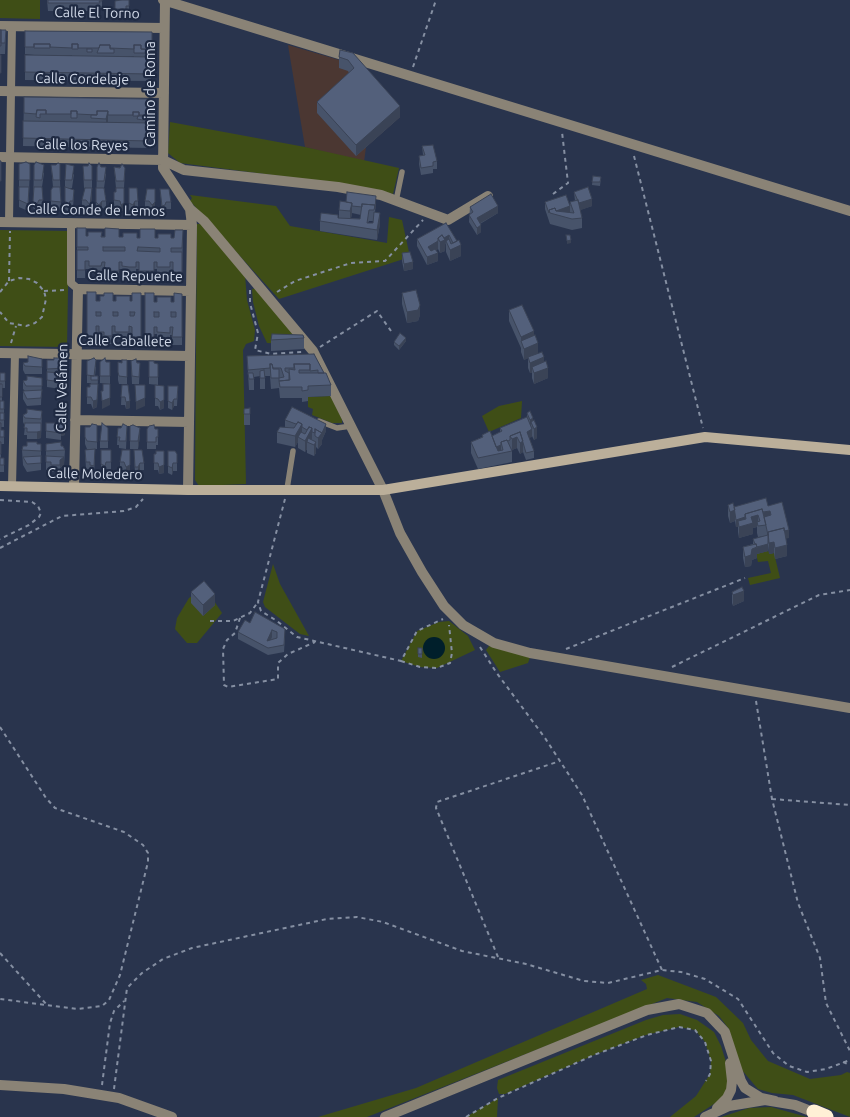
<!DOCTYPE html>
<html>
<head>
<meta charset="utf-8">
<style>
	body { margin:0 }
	canvas { display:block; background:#29344d }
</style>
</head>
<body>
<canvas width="850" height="1117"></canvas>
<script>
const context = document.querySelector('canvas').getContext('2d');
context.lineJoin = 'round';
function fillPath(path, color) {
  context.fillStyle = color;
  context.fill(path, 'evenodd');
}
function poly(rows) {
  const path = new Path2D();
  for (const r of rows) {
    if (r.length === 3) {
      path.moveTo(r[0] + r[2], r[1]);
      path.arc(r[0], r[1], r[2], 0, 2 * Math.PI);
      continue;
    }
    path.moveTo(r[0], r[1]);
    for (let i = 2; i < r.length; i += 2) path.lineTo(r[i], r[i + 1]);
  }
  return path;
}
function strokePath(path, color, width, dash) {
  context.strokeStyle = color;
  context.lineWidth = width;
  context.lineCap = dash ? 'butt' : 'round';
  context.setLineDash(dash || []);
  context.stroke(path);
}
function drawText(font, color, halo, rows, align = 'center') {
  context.font = font + ' Ubuntu,sans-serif';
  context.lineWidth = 4.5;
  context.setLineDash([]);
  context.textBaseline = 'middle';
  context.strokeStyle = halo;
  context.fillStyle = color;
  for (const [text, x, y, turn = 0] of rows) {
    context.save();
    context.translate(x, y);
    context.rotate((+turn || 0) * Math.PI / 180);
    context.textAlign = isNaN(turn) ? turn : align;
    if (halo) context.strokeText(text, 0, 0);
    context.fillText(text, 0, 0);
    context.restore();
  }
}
fillPath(poly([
	[288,45,353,64,400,117,366,147,364,162,305,147]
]), '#4b3732');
fillPath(poly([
	[0,0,40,0,40,19,0,18],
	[170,122,305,147,399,168,393,194,342,184,180,163,168,153],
	[190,195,276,206,290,226,387,243,389,217,402,220,410,257,279,299,190,201,192,198],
	[197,224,202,224,245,275,247,300,255,330,254,341,246,344,243,350,246,484,199,486,195,480],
	[0,230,69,231,67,347,0,346],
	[257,288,301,341,298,344,267,343,259,326,253,302,252,289],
	[331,396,342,419,342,423,332,423,312,415,313,409,308,407,308,397],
	[522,401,521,418,489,432,482,416,499,406],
	[768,551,770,554,774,553,780,578,750,585,748,578,771,573,768,561,758,562,756,554],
	[273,564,280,584,309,636,300,634,265,607,263,602],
	[201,590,208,592,222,613,197,643,187,643,175,629,177,618,189,598],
	[449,621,468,636,475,650,437,668,420,667,401,661,417,631,439,622],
	[489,646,498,648,530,657,528,663,500,672,486,650],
	[658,975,716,997,743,1023,751,1040,768,1061,810,1079,841,1075,847,1072,850,1073,850,1117,793,1095,772,1093,758,1089,741,1069,729,1029,719,1016,697,1002,667,998,367,1117,318,1117,416,1088,647,989,646,984,641,980],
	[680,1014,697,1020,714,1032,721,1046,727,1065,728,1089,723,1098,694,1117,670,1117,696,1096,710,1074,711,1061,705,1042,695,1030,679,1027,646,1035,594,1055,505,1094,499,1094,497,1088,498,1080,646,1020,663,1015],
	[498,1098,497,1117,466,1117],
	[771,1107,807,1117,721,1117,749,1108]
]), '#3f4e16');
fillPath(poly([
	[434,648,11]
]), '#001f2b');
strokePath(poly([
	[413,67,436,0],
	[634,156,703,428],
	[553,194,568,183,562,132],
	[9,281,10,231],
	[250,290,250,303,258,333,255,350,271,354,302,352],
	[44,291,66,290],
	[0,292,9,281,19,278,29,279,37,283,44,291,46,299,42,317,35,323,26,326,9,323,0,312],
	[277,292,295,281,351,263,385,261,423,220],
	[11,343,16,326],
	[320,347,377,311,391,331],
	[285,499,258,602,261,611,277,621,297,637,401,661,417,631,443,619],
	[0,500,32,502,38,506,41,513,39,517,29,525,0,539],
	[0,548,62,516,124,511,136,507,143,499],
	[240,618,235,633,227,640,223,649,224,685,228,687,278,679,278,663,288,654,315,642],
	[210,621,233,621,250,613,258,602],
	[480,647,496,672,545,738,582,795,662,970],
	[566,649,745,578],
	[401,661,420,667,437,668,450,663,452,653,449,625],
	[672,667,819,595,850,590],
	[756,701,772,799,798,903,820,958,826,1003,850,1051],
	[0,727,46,798,55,808,124,832,143,845,148,853,148,862,120,975,109,1000,102,1006,77,1009,0,999],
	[772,799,850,805],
	[0,953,47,1005],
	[498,957,436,808,437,802,560,761],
	[843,1062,850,1065],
	[102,1085,110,1023,114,1011,124,1001],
	[114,1089,127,988,142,973,163,959,192,948,327,919,357,917,383,922,462,951,526,964,584,981,608,983,662,970,681,972,705,979,738,999,773,1053,789,1066,807,1072,826,1069,850,1060],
	[466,1117,498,1098,594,1055,647,1035,679,1027,695,1030,705,1042,711,1061,710,1074,706,1081]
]), '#858fa2', 2, [4, 4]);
strokePath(poly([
	[396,201,402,172],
	[319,421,337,428,351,426],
	[287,489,293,451]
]), '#8a8376', 5.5);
strokePath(poly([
	[9,222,12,26],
	[71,223,71,283,78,289],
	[12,486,15,353]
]), '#8a8376', 8);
strokePath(poly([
	[163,0,850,211],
	[165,1,163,168,190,209,192,225,188,490],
	[0,26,164,28],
	[0,91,164,93],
	[0,157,163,160,184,170,338,187,381,195,448,220,488,196],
	[190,209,204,221,313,351,383,490,400,533,422,572,444,606,463,625,494,643,530,653,850,708],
	[0,222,192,225],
	[0,353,190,356],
	[75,420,189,422],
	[74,487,78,289,191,291]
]), '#8a8376', 10);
strokePath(poly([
	[0,1085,64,1089,119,1098,172,1117],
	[717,1108,727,1098,731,1090,732,1081,730,1063],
	[385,1117,647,1010,679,1004,707,1013,725,1032,741,1081,745,1088,761,1098,775,1101],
	[705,1117,729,1106,765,1100,795,1105,818,1114]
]), '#8a8376', 10);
strokePath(poly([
	[0,486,188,490,383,490,705,437,850,450]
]), '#bbaf9a', 10);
strokePath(poly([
	[814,1112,826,1117]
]), '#fff0d6', 15);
fillPath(poly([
	[47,0,102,0,102,8,100,8,100,11,48,11],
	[129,0,129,13,126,13,126,16,115,16,115,1],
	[0,30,6,30,5,54,0,54],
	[25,31,152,32,151,81,25,80,25,55,34,55,25,54],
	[50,55,72,55,72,56],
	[114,56,134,56,134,57],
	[353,53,400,117,356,156,317,113,317,102,349,73,348,71,339,68,339,57],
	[24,97,150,99,150,123,143,123,149,123,149,148,23,146],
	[422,146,437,161,437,169,433,169,433,173,421,175,419,164,419,156,423,155],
	[19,164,30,164,29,194,28,211,19,207],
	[34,165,44,173,42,187,43,208,39,208,37,211,33,208],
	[51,165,60,180,61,210,51,208,51,190,53,187],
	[83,166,92,166,92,188,84,188],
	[97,167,106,174,104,188,106,201,106,209,102,208,99,212,96,209],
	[114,167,125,168,124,188,116,188],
	[74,174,72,188,67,188,74,190,73,209,70,208,69,212,65,209,65,180],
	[593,176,601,177,600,186,592,185],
	[124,188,124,210,121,212,120,208,114,208,114,192,116,192],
	[129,188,138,201,138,208,135,208,133,213,129,210],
	[147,189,155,209,152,213,149,209,145,209,145,201],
	[160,189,171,202,171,209,166,209,165,212,162,213],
	[574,192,592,206,580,210,582,218,582,228,572,230,550,224,545,209,545,202,570,206,570,202,575,201],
	[92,195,90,212,86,208,82,208,82,200],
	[346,202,376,203,375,212,380,224,377,240,320,231,320,221,339,218,339,210],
	[352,213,361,215,360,219,351,218],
	[369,221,373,221,373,223,368,223],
	[470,207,498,213,480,224,481,232,477,235,469,222],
	[446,223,461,256,450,261,446,252,446,244,445,244,445,251,440,253,438,249,436,250,438,261,427,265,417,246,417,239],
	[77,228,86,236,137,238,174,238,183,230,182,279,173,279,173,270,170,270,170,274,157,274,157,269,154,269,154,279,139,279,139,269,136,269,136,274,122,274,122,269,119,269,119,278,104,278,104,269,102,269,101,274,89,273,89,269,85,269,85,278,77,278],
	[402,253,413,269,404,271,402,261],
	[87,292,96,301,132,301,141,293,141,344,132,344,132,334,129,334,129,339,115,339,115,334,112,334,112,344,104,344,104,339,99,339,99,333,96,333,96,343,87,343],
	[145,293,154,302,174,302,182,294,182,345,172,345,172,335,170,335,170,340,157,340,157,334,154,334,154,344,145,344],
	[402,293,420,315,418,321,407,323,402,304],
	[509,310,534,336,538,353,544,362,548,378,534,384,532,378,532,373,530,373,528,368,528,358,524,360,521,352,521,348,509,321],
	[304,338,304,349,271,351,271,340],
	[406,341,399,350,394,345,394,342],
	[314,354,331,385,331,396,308,397,308,401,302,402,302,398,280,398,279,388,271,389,270,376,265,376,265,389,260,389,260,376,254,377,254,390,249,390,247,356],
	[42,359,42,374,25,374,23,370,23,363],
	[47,360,65,368,63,385,61,385,61,389,47,387],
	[87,361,96,367,95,376,98,376,97,407,93,409,91,404,87,404,87,387,90,387,91,383,87,383],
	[131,361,140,363,139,384,132,384],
	[149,361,154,363,158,364,158,385,149,384],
	[100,362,110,362,110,384,100,383],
	[118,362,127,368,127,384,119,384,118,380],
	[0,373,5,373,5,388,2,388,2,401,4,401,4,427,1,427,1,430,4,430,4,444,1,444,1,458,4,458,4,472,0,472],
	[42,378,41,405,27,406,23,399,23,391,25,391,23,389,23,381],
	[122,385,130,408,126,409,125,405,121,405],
	[155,385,164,408,160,410,158,406,155,406],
	[168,386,178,386,177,406,174,406,172,410,168,408],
	[244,409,250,414,250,425,244,425],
	[42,411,41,438,37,439,27,439,27,435,24,435,25,426,23,422,23,415],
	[527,413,533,421,537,438,534,440,532,436,529,438,534,451,534,458,526,460,523,452,520,454,517,448,512,450,511,447,512,451,512,462,478,469,471,453,471,442,482,437,482,435,492,436,500,432,500,428,527,417],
	[285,420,326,431,322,440,322,444,318,449,316,447,316,453,314,456,307,453,307,449,305,452,298,448,298,442,295,447,277,443,277,432,287,428,285,427],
	[46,423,65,435,61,436,61,440,46,438],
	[97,425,97,449,87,449,85,444,85,427,90,427],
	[127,426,126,449,119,448,119,445,117,445,118,428,121,428],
	[130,426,140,436,138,449,130,449],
	[108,428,108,448,100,448,100,441],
	[147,429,158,429,158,445,156,445,156,449,147,449],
	[37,444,41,444,41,470,27,472,23,465,22,450,27,446],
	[46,444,61,446,65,450,64,465,60,468,60,472,51,472,51,470,46,470],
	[85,450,95,457,94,474,90,472,90,469,86,469],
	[101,450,111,450,111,469,106,469,105,474,101,472],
	[130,450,130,472,126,475,124,470,120,470,120,462],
	[134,450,144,463,144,470,140,470,138,475,135,475],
	[164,451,164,473,159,474,158,470,154,470,154,454,156,454],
	[168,451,177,454,177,471,173,471,172,475,168,473],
	[728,505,734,507,768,506,789,538,786,538,787,556,775,559,774,553,769,554,768,545,768,551,757,554,757,558,752,560,751,566,745,567,743,558,743,547,753,544,753,539,766,536,758,537,757,533,757,527,753,528,753,534,739,538,738,532,738,527,736,527,735,521,730,523,728,516],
	[191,592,215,605,203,616,191,603],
	[732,592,744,601,733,606,732,603],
	[255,612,285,636,284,652,268,655,238,639,238,632,250,623],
	[422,652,422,658,418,657,418,654]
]), '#47536a');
fillPath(poly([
	[400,106,400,117,356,156,356,145],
	[108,111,108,122,106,130,106,119],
	[92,188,92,195,90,212,90,205],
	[592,199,592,206,578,211,578,203],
	[102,201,102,208,99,212,99,205],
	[135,201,135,208,133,213,133,205],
	[155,202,155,209,152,213,152,205],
	[124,203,124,210,121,212,121,205],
	[352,203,352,214,350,222,350,211],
	[498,206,498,213,477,225,477,218],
	[570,206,570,213,550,213],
	[380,213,380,224,377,240,377,230],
	[481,225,481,232,477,235,477,228],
	[449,235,449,242,446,241,445,251,440,253,440,242,439,240],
	[571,240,571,243,567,244,567,241],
	[438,241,438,249,428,255,428,247],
	[461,245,461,256,450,261,450,250],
	[438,253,438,261,427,265,427,257],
	[413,262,413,269,404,271,404,264],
	[420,305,420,315,418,321,407,323,407,312],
	[534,331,534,342,521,341,521,348,521,337],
	[406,338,406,341,399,350,399,346],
	[538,343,538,354,524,360,524,349],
	[544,357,544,368,532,367,532,373,530,373,530,363],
	[548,368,548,378,534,384,534,373],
	[98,384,97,407,93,409,93,401],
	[164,386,164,408,160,410,160,402],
	[110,398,110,405,102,409,102,401],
	[145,398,145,406,136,410,136,402],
	[174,399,174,406,172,410,172,403],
	[130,401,130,408,126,409,126,402],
	[533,418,533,428,531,422,531,430,530,430,530,420],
	[302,424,302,435,298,437,298,442,295,447,295,436],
	[326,424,326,431,322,440,322,444,318,449,318,438],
	[537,427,537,438,534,440,534,429],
	[65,428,65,435,61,436,61,429],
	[140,428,140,436,138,449,138,441],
	[312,428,312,439,310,443,307,442,307,449,305,452,305,441],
	[532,429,532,437,527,439,527,432],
	[41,431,41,438,37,439,37,432],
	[517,437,517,448,512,450,512,439],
	[523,441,523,452,520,454,520,443],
	[316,442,316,453,314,456,314,445],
	[501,445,501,452,497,454,495,448],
	[64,457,64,465,60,468,60,460],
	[140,463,140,470,138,475,138,467],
	[173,463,173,471,172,475,172,468],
	[130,465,130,472,126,475,126,467],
	[164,465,164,473,159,474,159,467],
	[735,510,735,521,730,523,730,512],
	[770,511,770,518,764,519,758,515,758,526,757,522,757,527,753,528,753,534,739,538,739,527,751,524,745,517],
	[745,517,745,525,738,521,738,527,736,527,736,520],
	[789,530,789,538,769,542,769,535],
	[774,542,774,553,769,554,769,543],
	[768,544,768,551,757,554,757,558,752,560,751,566,745,567,745,557,752,549],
	[787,545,787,556,775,559,775,548],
	[744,591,744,601,733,606,733,595],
	[215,594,215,605,203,616,203,605],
	[272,630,272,637,267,648,267,641]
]), '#3a4356');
const building = poly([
	[48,0,102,0,102,1,99,1,100,3,48,3,48,0],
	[121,0,129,0,129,6,126,6,126,9,115,9,115,1,121,0],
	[0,30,1,30,1,46,0,46,0,30],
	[1,30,6,30,5,43,1,43,1,30],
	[25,31,152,32,152,49,141,49,141,45,134,45,134,49,110,48,110,45,100,45,99,48,78,48,78,44,72,44,72,48,50,47,50,44,34,44,34,47,25,47,25,31],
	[34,44,50,44,50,48,34,48,34,44],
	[72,44,78,44,78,49,72,49,72,44],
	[100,45,110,45,110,49,114,49,114,53,97,53,100,45],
	[134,45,141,45,141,49,151,50,151,53,134,53,134,45],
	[87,49,92,49,92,52,87,52,87,49],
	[340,50,353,53,400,106,356,145,317,102,354,68,348,60,339,57,340,50],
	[0,55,1,55,1,73,0,73,0,55],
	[25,55,151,57,151,74,25,72,25,55],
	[24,97,150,99,150,115,139,115,139,112,133,112,133,115,108,115,108,111,97,111,97,115,77,114,77,111,71,111,71,114,46,114,46,110,37,110,36,114,24,113,24,97],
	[37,110,46,110,46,114,40,114,40,118,36,117,37,110],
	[71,111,77,111,77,118,71,118,71,111],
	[97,111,108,111,106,119,91,118,91,115,97,115,97,111],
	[133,112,139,112,139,116,133,116,133,112],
	[138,116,143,116,143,120,137,119,138,116],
	[23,121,149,123,149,141,23,138,23,121],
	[433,145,437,161,433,162,433,166,421,168,419,156,425,155,422,146,433,145],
	[0,161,1,161,1,181,0,181,0,161],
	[26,162,30,164,30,180,19,180,19,164,26,162],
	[36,162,44,165,42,180,34,180,34,165,36,162],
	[58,163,60,164,60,180,53,180,51,165,56,165,58,163],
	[89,163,92,166,92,180,84,180,83,166,88,166,89,163],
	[99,163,101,167,106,167,104,181,97,181,97,167,99,163],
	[66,164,74,166,72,180,65,180,66,164],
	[122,164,125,168,124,181,116,181,114,167,120,168,122,164],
	[593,176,601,177,600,182,592,182,593,176],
	[19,187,29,187,28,204,19,200,19,187],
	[34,187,42,187,43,200,39,200,37,204,33,201,34,187],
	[53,187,60,187,61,202,51,201,51,190,53,187],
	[65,187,74,190,73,201,70,201,69,204,65,201,65,187],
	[588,187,592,199,579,203,574,192,588,187],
	[85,188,92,188,90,205,86,200,82,200,85,188],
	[96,188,104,188,106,201,102,201,99,205,96,202,96,188],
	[116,188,124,188,124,203,121,205,120,201,114,200,114,192,116,192,116,188],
	[129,188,137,188,138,201,135,201,133,205,129,203,129,188],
	[147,189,155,189,155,202,152,205,149,201,145,201,147,189],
	[160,189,169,189,171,202,166,202,165,205,162,206,160,189],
	[347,192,376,196,375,209,375,205,362,204,362,207,352,206,352,203,346,202,347,192],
	[491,194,498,206,477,218,481,225,477,228,469,215,473,212,470,207,491,194],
	[566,195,570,206,556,211,555,208,549,210,549,213,545,202,566,195],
	[578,200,582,218,572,219,550,213,549,210,555,208,556,211,574,213,570,202,578,200],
	[340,201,352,203,350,211,339,210,340,201],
	[362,204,375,205,374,210,369,210,367,223,373,223,374,212,380,213,377,230,320,221,321,213,338,215,338,218,360,219,362,204],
	[446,223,457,241,453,243,449,235,444,238,442,235,438,238,438,241,428,247,431,251,435,249,438,253,427,257,417,239,446,223],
	[77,228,86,228,86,236,88,236,88,232,102,232,101,237,105,237,105,228,119,229,119,237,123,237,123,233,137,233,137,238,140,238,140,229,155,229,155,238,158,238,158,234,171,234,171,238,174,238,175,230,183,230,182,248,171,248,171,252,182,252,182,272,173,272,173,262,170,262,170,267,157,267,157,262,154,262,154,271,139,271,139,262,136,262,136,267,129,267,122,266,122,262,119,262,119,271,104,271,105,262,102,262,101,266,89,266,89,261,85,261,85,270,77,270,77,250,88,250,88,247,77,247,77,228],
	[103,247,125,247,125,251,103,251,103,247],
	[138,247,160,248,160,252,137,251,138,247],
	[442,235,445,240,440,242,438,238,442,235],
	[566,235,570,235,571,240,567,241,566,235],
	[449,239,451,244,459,240,461,245,450,250,446,241,449,239],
	[410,252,413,262,404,264,402,253,410,252],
	[416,290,420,305,418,310,407,312,402,293,416,290],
	[87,292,96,292,96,301,100,301,100,296,104,296,104,293,113,293,113,301,116,301,116,296,130,296,130,301,132,301,132,293,141,293,141,337,132,337,132,327,129,326,129,332,115,332,115,326,112,326,112,336,104,336,104,332,99,332,99,326,96,326,96,336,87,336,87,292],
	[96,312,101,312,101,316,96,316,96,312],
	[113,312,118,312,118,316,113,316,113,312],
	[130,312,135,312,134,316,130,316,130,312],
	[145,293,154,293,154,302,157,302,157,297,171,297,171,302,174,302,174,293,182,294,182,337,172,337,173,327,170,327,170,333,157,332,157,327,154,327,154,337,145,337,145,293],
	[154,312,159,312,159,317,154,317,154,312],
	[171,312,176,312,176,317,171,317,171,312],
	[522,305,534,331,521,337,509,310,522,305],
	[400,333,406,338,399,346,394,342,400,333],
	[272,334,303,335,304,338,271,340,272,334],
	[535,335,538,343,524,349,521,341,535,335],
	[542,352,544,357,530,363,528,357,542,352],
	[314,354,324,373,318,373,318,370,310,371,310,364,294,364,294,368,285,368,285,371,289,373,289,380,279,381,279,378,284,377,281,368,273,368,272,364,270,364,270,368,248,370,247,356,314,354],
	[28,356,42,359,42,367,25,366,23,363,28,362,28,356],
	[54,358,61,358,65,368,47,369,47,360,54,360,54,358],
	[94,358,96,360,94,376,87,375,87,361,94,358],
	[105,358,106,362,110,362,110,376,100,376,100,362,105,358],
	[136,359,137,363,140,363,139,377,132,376,131,361,136,359],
	[122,360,127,360,127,377,119,376,118,372,118,362,122,363,122,360],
	[149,361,154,361,154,363,158,364,158,377,149,377,149,361],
	[546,361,548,368,534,373,532,367,546,361],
	[270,364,272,364,273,369,279,369,279,378,271,378,270,364],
	[294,364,310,364,310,370,299,370,299,373,326,373,331,385,308,386,308,390,302,391,302,387,280,387,279,381,290,380,289,369,295,370,294,364],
	[264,370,265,378,260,378,260,371,264,370],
	[47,372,64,373,63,378,61,378,61,382,47,380,47,372],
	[0,373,5,373,5,381,0,381,0,373],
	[248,373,253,373,254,379,249,379,248,373],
	[27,376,42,378,42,386,26,386,23,381,27,380,27,376],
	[91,376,98,376,98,380,91,380,91,376],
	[0,384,2,384,2,397,0,397,0,384],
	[90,384,98,384,97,400,93,401,91,397,87,397,87,387,90,387,90,384],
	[103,384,110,384,110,398,102,401,101,391,103,391,103,384],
	[122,385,128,385,130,401,126,402,125,397,121,397,122,385],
	[135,385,145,385,145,398,136,402,135,385],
	[155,385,164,386,164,400,160,402,158,399,155,398,155,385],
	[168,386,178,386,177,399,174,399,172,403,168,401,168,386],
	[42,390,41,398,27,399,23,391,42,390],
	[0,401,4,401,4,409,0,409,0,401],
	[292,407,326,424,322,433,315,429,315,433,312,432,312,428,309,427,307,430,302,427,302,424,298,422,296,424,285,420,292,407],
	[250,408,250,414,244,414,244,409,250,408],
	[27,409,42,411,41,419,25,418,23,415,27,413,27,409],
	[530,411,533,418,530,420,527,413,530,411],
	[0,413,4,413,4,420,0,420,0,413],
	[527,417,532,429,527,432,534,451,526,453,520,432,510,436,510,440,508,441,507,440,501,442,501,445,496,447,492,436,502,431,500,428,527,417],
	[534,420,537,427,534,429,531,422,534,420],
	[298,422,302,424,295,436,277,432,280,427,294,428,298,422],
	[0,423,1,423,1,430,4,430,4,437,0,437,0,423],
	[25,423,41,423,41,431,37,432,27,432,27,428,24,428,25,423],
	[46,423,63,423,65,428,61,429,61,433,46,431,46,423],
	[102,423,108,428,108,441,100,441,102,423],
	[92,424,97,425,97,442,87,441,85,437,85,427,90,427,92,424],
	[123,424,127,426,126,441,119,441,120,437,117,437,118,428,121,428,123,424],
	[133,425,140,428,138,441,130,441,130,426,133,425],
	[154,425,155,429,158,429,158,437,156,437,156,442,147,442,147,429,149,426,154,425],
	[309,427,312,428,305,441,298,437,301,432,305,434,309,427],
	[315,429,322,433,318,438,315,436,315,429],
	[490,431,498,451,503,450,501,442,507,440,512,451,478,458,471,442,483,437,482,435,490,431],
	[520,432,523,441,520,443,517,437,512,439,510,436,520,432],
	[308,438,316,442,314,445,307,442,308,438],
	[0,442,1,442,1,454,0,454,0,442],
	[27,442,37,442,37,444,41,444,41,451,22,450,23,446,27,446,27,442],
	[61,442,61,446,63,446,65,450,46,451,46,444,61,442],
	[95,449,94,466,90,465,90,462,86,462,85,450,95,449],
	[101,450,111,450,111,462,106,462,105,466,101,464,101,450],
	[122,450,130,450,130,465,126,467,124,462,120,462,122,450],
	[134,450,142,450,144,463,140,463,138,467,135,467,134,450],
	[156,451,164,451,164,465,159,467,158,463,154,463,154,454,156,454,156,451],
	[168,451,175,451,177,454,177,463,173,463,172,468,168,466,168,451],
	[41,456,41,463,27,464,23,457,41,456],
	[46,456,64,457,60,460,60,465,51,465,51,462,46,462,46,456],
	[0,458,4,458,4,465,0,465,0,458],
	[766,498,768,506,782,502,789,530,784,531,784,528,768,532,768,535,764,517,771,515,770,511,763,512,762,509,745,514,745,517,736,520,734,507,766,498],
	[733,503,735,510,730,512,728,505,733,503],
	[762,509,766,525,758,526,757,522,760,521,758,515,751,517,753,523,739,527,738,521,746,519,745,514,762,509],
	[784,528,787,545,775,548,774,542,769,543,768,532,784,528],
	[768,535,768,544,757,547,756,544,755,544,753,539,768,535],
	[756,544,757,547,752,549,751,555,745,557,743,547,756,544],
	[204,581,215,594,203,605,191,592,204,581],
	[742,587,744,591,733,595,732,592,742,587],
	[255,612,285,629,284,645,268,648,238,632,245,620,250,623,255,612],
	[272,630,277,632,277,638,267,641,272,630],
	[418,648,422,648,422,654,418,654,418,648]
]);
fillPath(building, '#53607b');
strokePath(building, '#3a4356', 1);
drawText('14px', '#d2dae9', '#1f2a42', [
	["Calle El Torno",97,13,1],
	["Calle Cordelaje",82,79,1],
	["Camino de Roma",150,94,-90],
	["Calle los Reyes",82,145,1],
	["Calle Conde de Lemos",96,210,1],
	["Calle Repuente",135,276,1],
	["Calle Caballete",125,341,1],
	["Calle Velámen",62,388,-89],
	["Calle Moledero",95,474,1]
]);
</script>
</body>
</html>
